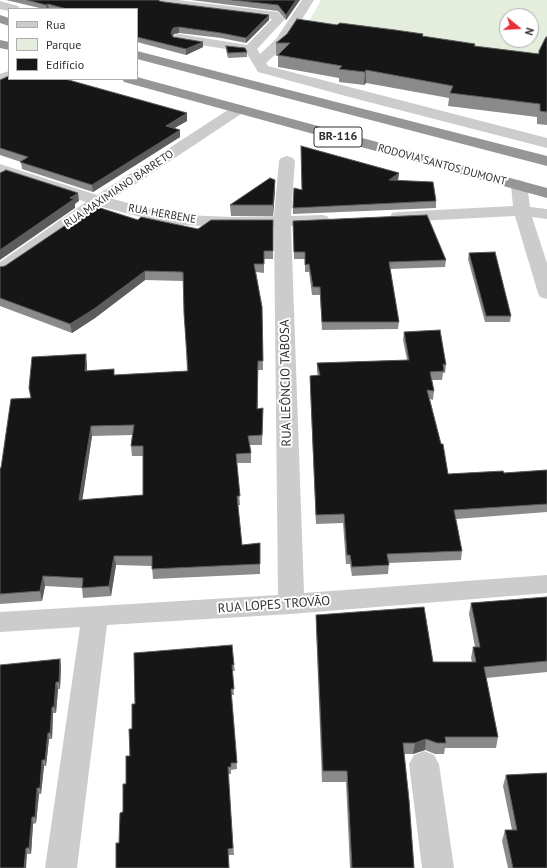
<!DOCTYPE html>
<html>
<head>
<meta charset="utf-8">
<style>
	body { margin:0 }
	#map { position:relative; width:547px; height:868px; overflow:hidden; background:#fff; font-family:"PT Sans",sans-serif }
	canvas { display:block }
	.legend { position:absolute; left:8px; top:8px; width:130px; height:72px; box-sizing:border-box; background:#fff; border:1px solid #acacac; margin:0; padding:5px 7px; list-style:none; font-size:12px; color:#2f2f2f }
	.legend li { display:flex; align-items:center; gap:8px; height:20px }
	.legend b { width:20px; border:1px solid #acacac }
	.north { position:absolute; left:499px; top:8px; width:40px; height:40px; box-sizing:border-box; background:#fff; border:1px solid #acacac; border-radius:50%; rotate:108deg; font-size:11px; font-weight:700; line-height:16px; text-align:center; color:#2f2f2f }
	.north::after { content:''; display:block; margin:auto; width:14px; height:18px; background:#ea2d36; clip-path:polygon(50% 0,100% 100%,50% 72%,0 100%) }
</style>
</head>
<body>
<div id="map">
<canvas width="547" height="868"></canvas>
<ul class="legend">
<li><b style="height:5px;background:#ccc"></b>Rua</li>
<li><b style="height:11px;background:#e5eddc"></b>Parque</li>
<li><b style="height:11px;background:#161616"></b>Edifício</li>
</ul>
<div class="north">N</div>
</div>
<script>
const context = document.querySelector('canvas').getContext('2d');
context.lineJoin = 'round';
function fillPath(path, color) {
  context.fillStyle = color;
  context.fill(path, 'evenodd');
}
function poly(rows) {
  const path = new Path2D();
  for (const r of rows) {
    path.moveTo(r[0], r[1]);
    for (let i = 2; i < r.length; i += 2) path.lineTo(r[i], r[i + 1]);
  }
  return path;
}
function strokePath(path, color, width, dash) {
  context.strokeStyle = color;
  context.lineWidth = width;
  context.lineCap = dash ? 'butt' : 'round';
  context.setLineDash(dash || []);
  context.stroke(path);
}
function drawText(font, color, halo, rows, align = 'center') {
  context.font = font + ' "PT Sans",sans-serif';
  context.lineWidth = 4;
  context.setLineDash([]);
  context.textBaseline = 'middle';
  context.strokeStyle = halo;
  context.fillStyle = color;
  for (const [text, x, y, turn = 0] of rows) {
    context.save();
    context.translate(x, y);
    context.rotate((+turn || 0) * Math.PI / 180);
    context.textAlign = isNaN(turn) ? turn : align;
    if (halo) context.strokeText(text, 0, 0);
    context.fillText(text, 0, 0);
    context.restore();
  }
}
fillPath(poly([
	[321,0,547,0,547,66,307,25],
	[507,16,531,16,531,40,507,40]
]), '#e5eddc');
fillPath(poly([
	[160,0,178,0,278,12,285,19,257,49,260,54,276,39,302,0,314,0,286,45,266,63,268,66,547,138,547,148,353,98,258,72,246,52,174,41,173,38,174,35,179,34,247,45,272,19,165,6,161,5,159,2,160,0],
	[0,1,18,6,20,9,9,9,9,11,0,9,0,1],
	[9,71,9,79,12,79,0,84,0,74,9,71],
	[239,105,244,106,246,109,244,112,113,199,154,210,181,215,234,217,274,216,279,161,281,158,287,156,293,158,295,161,291,216,321,215,327,216,330,220,327,224,321,225,291,226,304,593,547,575,547,593,291,614,107,625,77,868,45,868,80,627,0,632,0,612,278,595,274,226,234,227,181,225,153,220,102,207,6,274,0,275,0,262,86,202,0,174,0,164,97,195,234,106,239,105],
	[519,180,525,182,527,185,530,207,547,209,547,219,532,217,547,263,547,299,540,297,538,293,515,216,398,222,392,221,390,217,392,213,398,212,513,206,511,185,513,182,519,180],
	[424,751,434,755,439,764,454,868,422,868,409,764,414,755,424,751]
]), '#ccc');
fillPath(poly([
	[0,15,9,18,9,26,0,23,0,15],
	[0,40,9,42,9,50,0,48,0,40],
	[137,51,547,156,547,166,137,59,137,51],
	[137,77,547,188,547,198,124,82,122,79,137,79,137,77]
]), '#969696');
fillPath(poly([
	[6,0,159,0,159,1,164,2,269,20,246,43,221,38,179,33,174,34,173,36,173,37,203,42,203,47,186,55,137,42,137,9,44,9],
	[191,0,300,0,286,20,278,11],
	[337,25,423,34,423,37,475,44,475,46,538,54,539,51,547,37,547,125,537,124,537,117,448,106,449,98,366,83,364,85,339,82,339,78,278,67,278,56,276,56,276,43],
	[226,46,247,52,247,57,228,58,226,50],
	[0,80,187,121,174,128,180,137,93,192,22,169,21,162,0,155],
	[301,146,399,173,398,180,436,201,436,208,293,214,293,208,302,190],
	[275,180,275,190,273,216,231,216,230,205],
	[138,220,198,229,273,220,273,259,264,259,264,273,256,272,262,307,263,370,258,370,258,409,263,418,262,445,250,445,251,453,251,463,237,463,240,505,238,505,242,545,260,543,260,574,153,579,152,566,116,565,111,596,83,598,82,588,45,586,42,601,0,604,0,468,1,468,31,398,87,364,87,371,115,375,187,371,183,281,145,280,95,318,72,333,0,306,0,267,5,266],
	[132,435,131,446,132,456,143,456,143,495,82,500,92,436],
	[293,221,446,260,445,267,390,269,399,322,398,329,322,330,320,295,312,295,309,272,305,272,305,259,294,259],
	[469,253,511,316,510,322,485,322,468,259],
	[404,332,446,365,445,373,443,373,442,380,432,380,434,391,433,400,430,399,448,474,504,473,547,470,547,512,456,519,462,551,461,560,389,563,388,574,352,576,350,564,346,564,343,523,316,524,310,384,310,376,318,375,317,372,317,363,407,360,403,340],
	[547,597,547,672,486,678,498,737,496,748,445,748,444,754,435,754,425,750,413,754,404,754,414,868,350,868,346,782,322,782,316,626,316,615,433,662,472,662,471,658,473,647,475,647,469,614,471,603],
	[134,653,234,665,235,671,232,671,234,695,231,695,237,769,231,770,231,774,228,774,234,855,228,855,119,843,135,704],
	[61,666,60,689,58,689,56,713,53,713,52,739,49,739,46,766,44,766,41,794,39,794,36,823,33,824,31,854,27,854,0,868],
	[506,775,547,868,508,868,502,841,505,830,512,830,503,786]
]), '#8a8a8a');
fillPath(poly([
	[296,0,300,0,286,20,286,15],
	[48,4,49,9,47,9,46,5],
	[269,15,269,20,246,43,246,38],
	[179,27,179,33,174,34,172,38,171,33,173,28],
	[203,42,203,47,186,55,186,49],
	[366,70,366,83,364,85,365,72],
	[187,113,187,121,166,133,166,126],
	[180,130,180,137,93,192,92,185],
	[399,173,398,180,389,187,389,180],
	[275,180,275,190,273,216,273,205],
	[78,193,79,201,75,204,75,208,0,260,0,250,70,198],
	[145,271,145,280,95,318,72,333,70,324],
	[86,354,87,364,86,380,85,371],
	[91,426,92,436,81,509,79,500],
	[114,556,116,565,111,596,109,586],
	[43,576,45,586,42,601,40,591],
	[60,659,61,666,60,689,59,682],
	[56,682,58,689,56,713,54,707],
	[52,707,53,713,52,739,50,733],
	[48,733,49,739,46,766,45,760],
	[426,739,425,750,413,754,415,743],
	[42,760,44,766,41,794,40,788],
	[37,788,39,794,36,823,35,817],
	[32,817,33,824,31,854,29,848],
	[26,848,27,854,26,868,24,868]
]), '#5c5c5c');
const building = poly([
	[27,0,159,0,159,1,164,2,269,15,246,38,221,33,179,27,173,28,171,33,173,37,203,42,186,49,137,37,137,9,67,9,48,4,46,5,27,0],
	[232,0,296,0,286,15,278,5,232,0],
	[297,19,337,25,340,23,395,30,423,34,422,36,475,44,474,46,539,54,539,51,546,37,547,37,547,112,540,111,540,104,450,93,453,86,366,70,365,72,339,69,342,66,278,55,290,43,276,43,287,34,297,19],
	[226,46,245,48,247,52,228,53,226,46],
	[9,76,9,79,65,79,187,113,166,126,180,130,92,185,20,162,28,157,0,148,0,80,9,76],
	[301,146,399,173,389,180,433,182,436,201,293,208,294,188,302,190,301,146],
	[6,170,78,193,70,198,74,199,0,250,0,173,6,170],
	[270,178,275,180,273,205,230,205,270,178],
	[94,206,138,220,141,217,198,229,211,220,273,220,273,251,264,251,264,264,254,264,262,307,263,361,258,361,257,409,263,408,262,435,248,436,251,453,236,454,240,496,237,496,242,545,260,543,260,564,152,569,152,556,114,556,109,586,82,588,83,578,43,576,40,591,0,594,0,468,1,468,11,399,31,398,29,388,32,357,86,354,85,371,114,369,114,375,188,371,184,313,183,272,145,271,94,309,70,324,0,298,0,267,5,266,94,206],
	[134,425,131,446,143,446,143,495,79,500,91,426,134,425],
	[427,215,446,260,389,262,399,322,322,322,320,287,313,287,309,264,305,265,305,252,294,252,293,221,427,215],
	[495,252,511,316,486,316,469,253,495,252],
	[440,330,446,365,443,364,444,371,430,372,434,391,427,390,441,444,443,444,448,474,503,471,504,473,547,470,547,504,454,510,462,551,387,554,389,565,352,567,350,555,347,555,344,514,316,515,310,376,320,375,317,363,409,360,404,332,440,330],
	[547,597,547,661,484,667,498,737,445,737,446,743,437,743,426,739,415,743,403,743,409,800,414,868,352,868,347,771,323,771,316,615,424,607,433,662,476,662,473,647,480,647,471,603,547,597],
	[232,645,234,665,232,665,234,689,231,689,237,763,231,763,231,767,228,767,233,848,228,849,229,868,116,868,116,843,119,843,120,813,123,812,123,784,126,784,126,756,130,756,129,729,132,729,132,704,135,704,134,653,232,645],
	[60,659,59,682,56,682,54,707,52,707,50,733,48,733,45,760,42,760,40,788,37,788,35,817,32,817,29,848,26,848,24,868,0,868,0,665,60,659],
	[547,773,547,868,513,868,505,830,517,830,506,775,547,773]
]);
fillPath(building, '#161616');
strokePath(building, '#5c5c5c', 1);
drawText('11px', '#2f2f2f', '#fff', [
	["RODOVIA SANTOS DUMONT",442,165,15],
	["RUA MAXIMIANO BARRETO",119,189,-34],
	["RUA HERBENE",162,214,10]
]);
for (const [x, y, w] of [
	[338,137,48]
]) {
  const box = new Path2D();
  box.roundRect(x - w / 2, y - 10, w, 20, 3);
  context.fillStyle = '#fff';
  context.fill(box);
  strokePath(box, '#2f2f2f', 1);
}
drawText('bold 12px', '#2f2f2f', null, [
	["BR-116",338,137]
]);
drawText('13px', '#2f2f2f', '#fff', [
	["RUA LEÔNCIO TABOSA",286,383,-91],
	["RUA LOPES TROVÃO",274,605,-4]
]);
</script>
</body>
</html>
